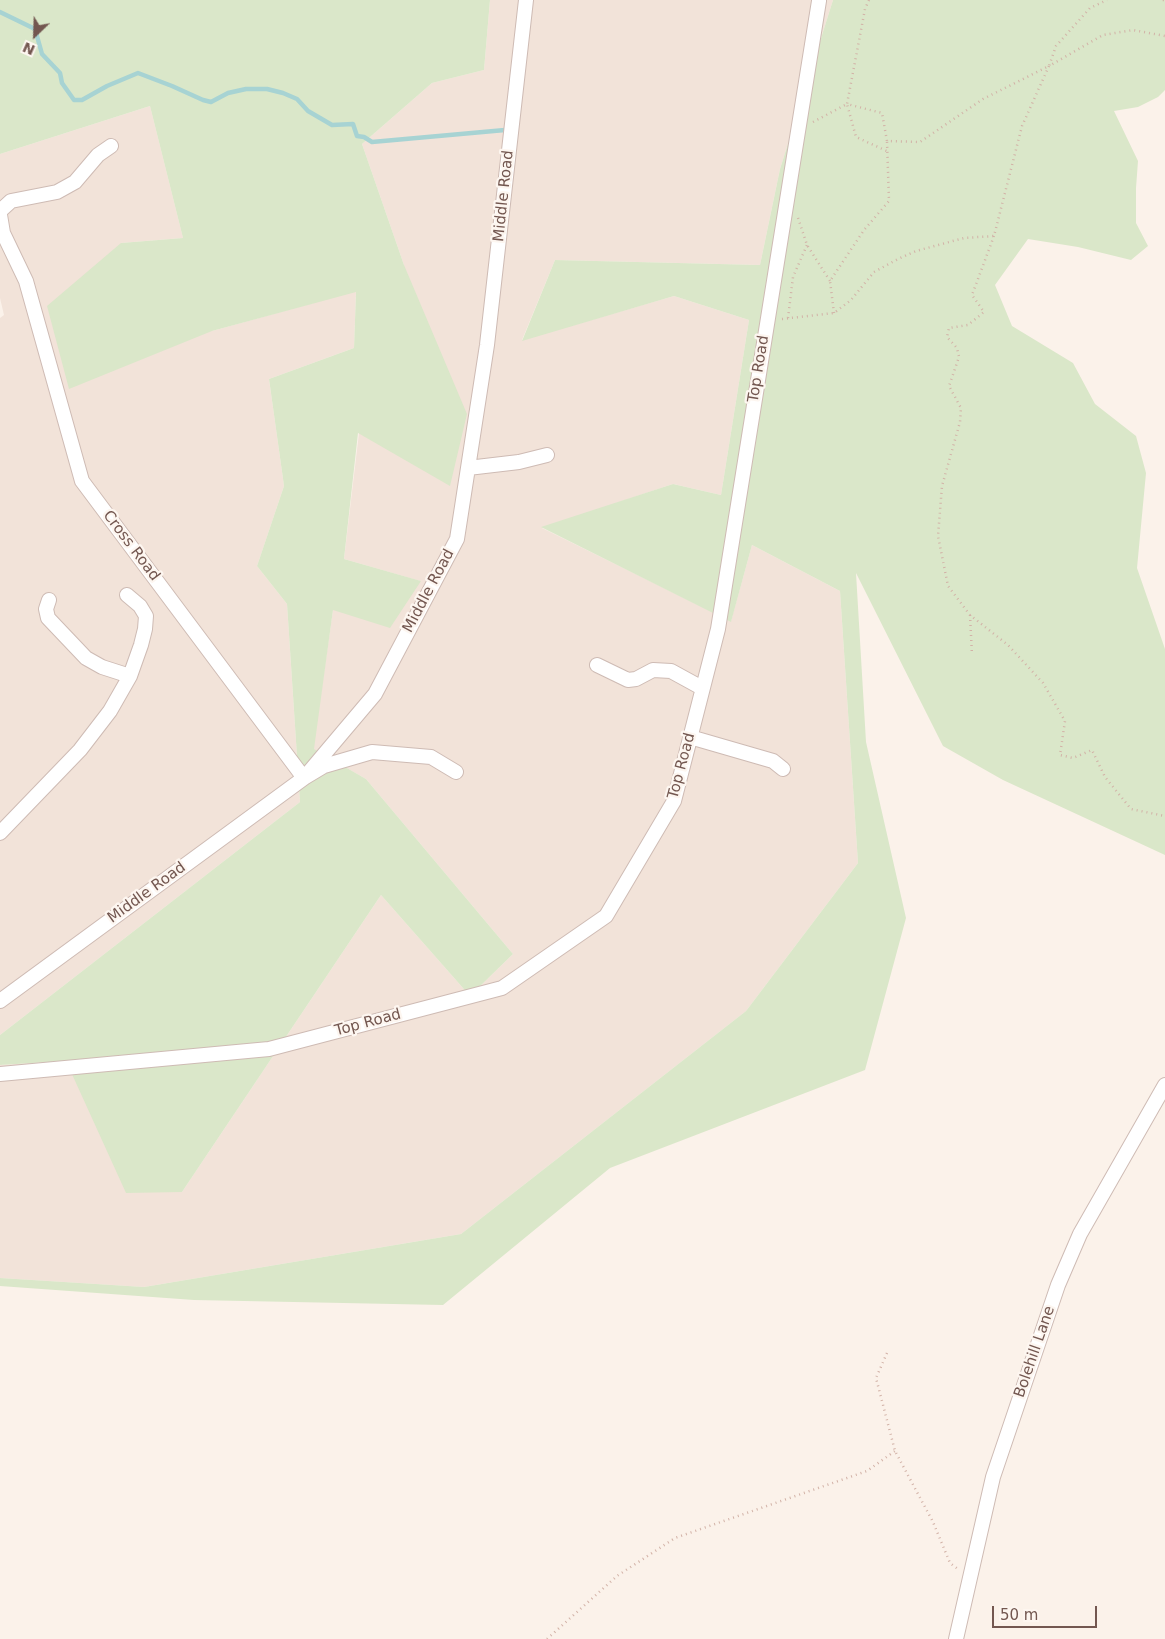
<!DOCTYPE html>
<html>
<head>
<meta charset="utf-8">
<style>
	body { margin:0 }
	#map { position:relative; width:1165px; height:1639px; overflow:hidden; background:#fbf2ea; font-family:"DejaVu Sans",sans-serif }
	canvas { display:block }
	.north { position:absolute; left:10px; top:10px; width:50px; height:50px; -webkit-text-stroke:4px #fdf6f0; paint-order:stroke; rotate:204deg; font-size:14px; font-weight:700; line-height:20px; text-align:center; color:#735750 }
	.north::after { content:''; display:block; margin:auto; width:18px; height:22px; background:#735750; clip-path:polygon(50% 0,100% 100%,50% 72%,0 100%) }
	.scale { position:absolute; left:992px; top:1606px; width:105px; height:22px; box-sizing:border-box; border:2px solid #735750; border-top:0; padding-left:6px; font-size:15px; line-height:18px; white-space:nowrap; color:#735750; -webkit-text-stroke:4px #fdf6f0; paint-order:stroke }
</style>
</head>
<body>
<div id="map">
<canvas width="1165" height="1639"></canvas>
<div class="north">N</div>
<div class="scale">50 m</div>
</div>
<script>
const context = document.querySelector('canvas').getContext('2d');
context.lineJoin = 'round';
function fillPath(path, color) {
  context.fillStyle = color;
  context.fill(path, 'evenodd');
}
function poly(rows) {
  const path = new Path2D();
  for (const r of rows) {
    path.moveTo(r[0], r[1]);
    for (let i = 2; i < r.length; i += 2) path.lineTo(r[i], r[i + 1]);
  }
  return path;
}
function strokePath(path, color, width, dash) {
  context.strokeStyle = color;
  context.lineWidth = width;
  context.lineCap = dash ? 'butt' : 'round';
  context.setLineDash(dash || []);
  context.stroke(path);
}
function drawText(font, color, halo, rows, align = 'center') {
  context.font = font + ' "DejaVu Sans",sans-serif';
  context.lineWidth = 4.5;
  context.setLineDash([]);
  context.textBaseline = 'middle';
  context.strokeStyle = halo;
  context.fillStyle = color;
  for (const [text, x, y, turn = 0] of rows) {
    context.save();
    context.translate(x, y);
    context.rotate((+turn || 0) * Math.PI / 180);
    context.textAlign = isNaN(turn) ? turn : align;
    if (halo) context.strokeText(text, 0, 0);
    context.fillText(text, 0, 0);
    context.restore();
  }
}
fillPath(poly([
	[490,0,833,0,780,169,760,265,555,260,522,340,674,296,749,320,721,495,673,484,542,528,731,621,752,545,840,591,858,863,746,1011,461,1234,144,1287,0,1278,0,1065,66,1061,182,1192,381,895,470,996,513,954,366,779,313,749,333,610,420,581,344,559,359,433,404,265,362,144,432,83,484,70],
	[150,106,183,238,121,243,212,331,356,291,354,348,269,379,284,486,257,566,287,604,300,802,0,1035,0,318,4,315,0,298,0,154]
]), '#f2e3d9');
fillPath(poly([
	[0,0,490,0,484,70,432,83,362,144,404,265,467,414,450,486,358,433,344,559,421,581,390,628,333,610,314,749,366,779,513,954,470,996,381,895,182,1192,126,1193,66,1061,0,1065,0,1035,300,802,287,604,257,566,284,486,269,379,354,348,356,292,212,331,69,389,47,306,121,243,183,238,150,106,0,154],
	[833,0,1165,0,1165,90,1158,97,1138,107,1114,111,1138,161,1136,188,1136,223,1148,246,1131,260,1078,247,1028,239,995,285,1012,326,1073,363,1095,404,1136,436,1146,473,1137,568,1165,649,1165,855,1003,780,943,746,856,573,866,742,906,918,865,1070,610,1168,443,1305,194,1300,0,1286,0,1278,144,1287,461,1234,746,1011,858,863,840,591,752,545,731,622,541,527,673,484,721,495,749,320,674,296,522,341,555,260,760,265,780,169]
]), '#dae7c9');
strokePath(poly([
	[0,12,35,29,42,54,60,73,62,83,74,100,82,100,107,86,138,73,172,86,203,100,211,102,228,93,246,89,267,89,283,93,297,99,308,111,332,125,353,124,357,136,364,137,372,142,505,130]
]), '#a7d3d3', 4.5);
const minor = poly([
	[0,211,11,201,57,192,75,182,98,155,111,146],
	[0,215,3,233,26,281,82,481,304,778,324,766,372,752,431,757,456,772],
	[468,468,519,462,547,455],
	[49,600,46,609,48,618,86,658,102,667,130,676],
	[597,665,628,680,636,679,653,670,671,671,702,688],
	[690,737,773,761,783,769],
	[0,833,80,750,110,711,130,676,141,645,145,629,146,616,140,606,127,595],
	[0,1001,304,778,375,694,457,539,487,345,526,0],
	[0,1074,269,1049,502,988,606,916,674,801,718,629,819,1],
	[956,1639,993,1477,1058,1285,1080,1234,1165,1085]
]);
strokePath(minor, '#cebbb4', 16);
strokePath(poly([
	[869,0,865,9,847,104,882,113,887,141,920,142,983,99,1049,66,1056,46,1090,8,1107,0],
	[1163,0,1165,1],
	[813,122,847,104,856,137,889,152],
	[798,218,807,245,830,281],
	[994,236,972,295,984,312,968,325,949,328,947,337,957,348,959,357,949,386,961,408,960,422,942,486,938,536,948,586,970,615,1008,645,1043,683,1065,721,1060,755,1073,758,1092,750,1105,777,1131,809,1165,816],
	[834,313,830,281,864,230,889,201,887,141],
	[788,318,793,277,807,245],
	[782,319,834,313,851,300,874,272,898,259,916,251,964,238,994,236,1022,126,1049,66,1103,35,1133,30,1165,36],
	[970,615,972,655],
	[887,1353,876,1378,895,1451,933,1522,950,1563,958,1569],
	[547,1639,617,1576,675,1538,867,1471,895,1451]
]), '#d2b2a7', 2.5, [1, 4]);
strokePath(minor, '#fff', 14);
drawText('15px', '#735750', '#fdf6f0', [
	["Middle Road",504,196,-84],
	["Top Road",759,369,-81],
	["Cross Road",131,546,53],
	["Middle Road",429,591,-62],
	["Top Road",682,766,-75],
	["Middle Road",147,893,-36],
	["Top Road",368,1023,-15],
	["Bolehill Lane",1035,1352,-71]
]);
</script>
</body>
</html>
